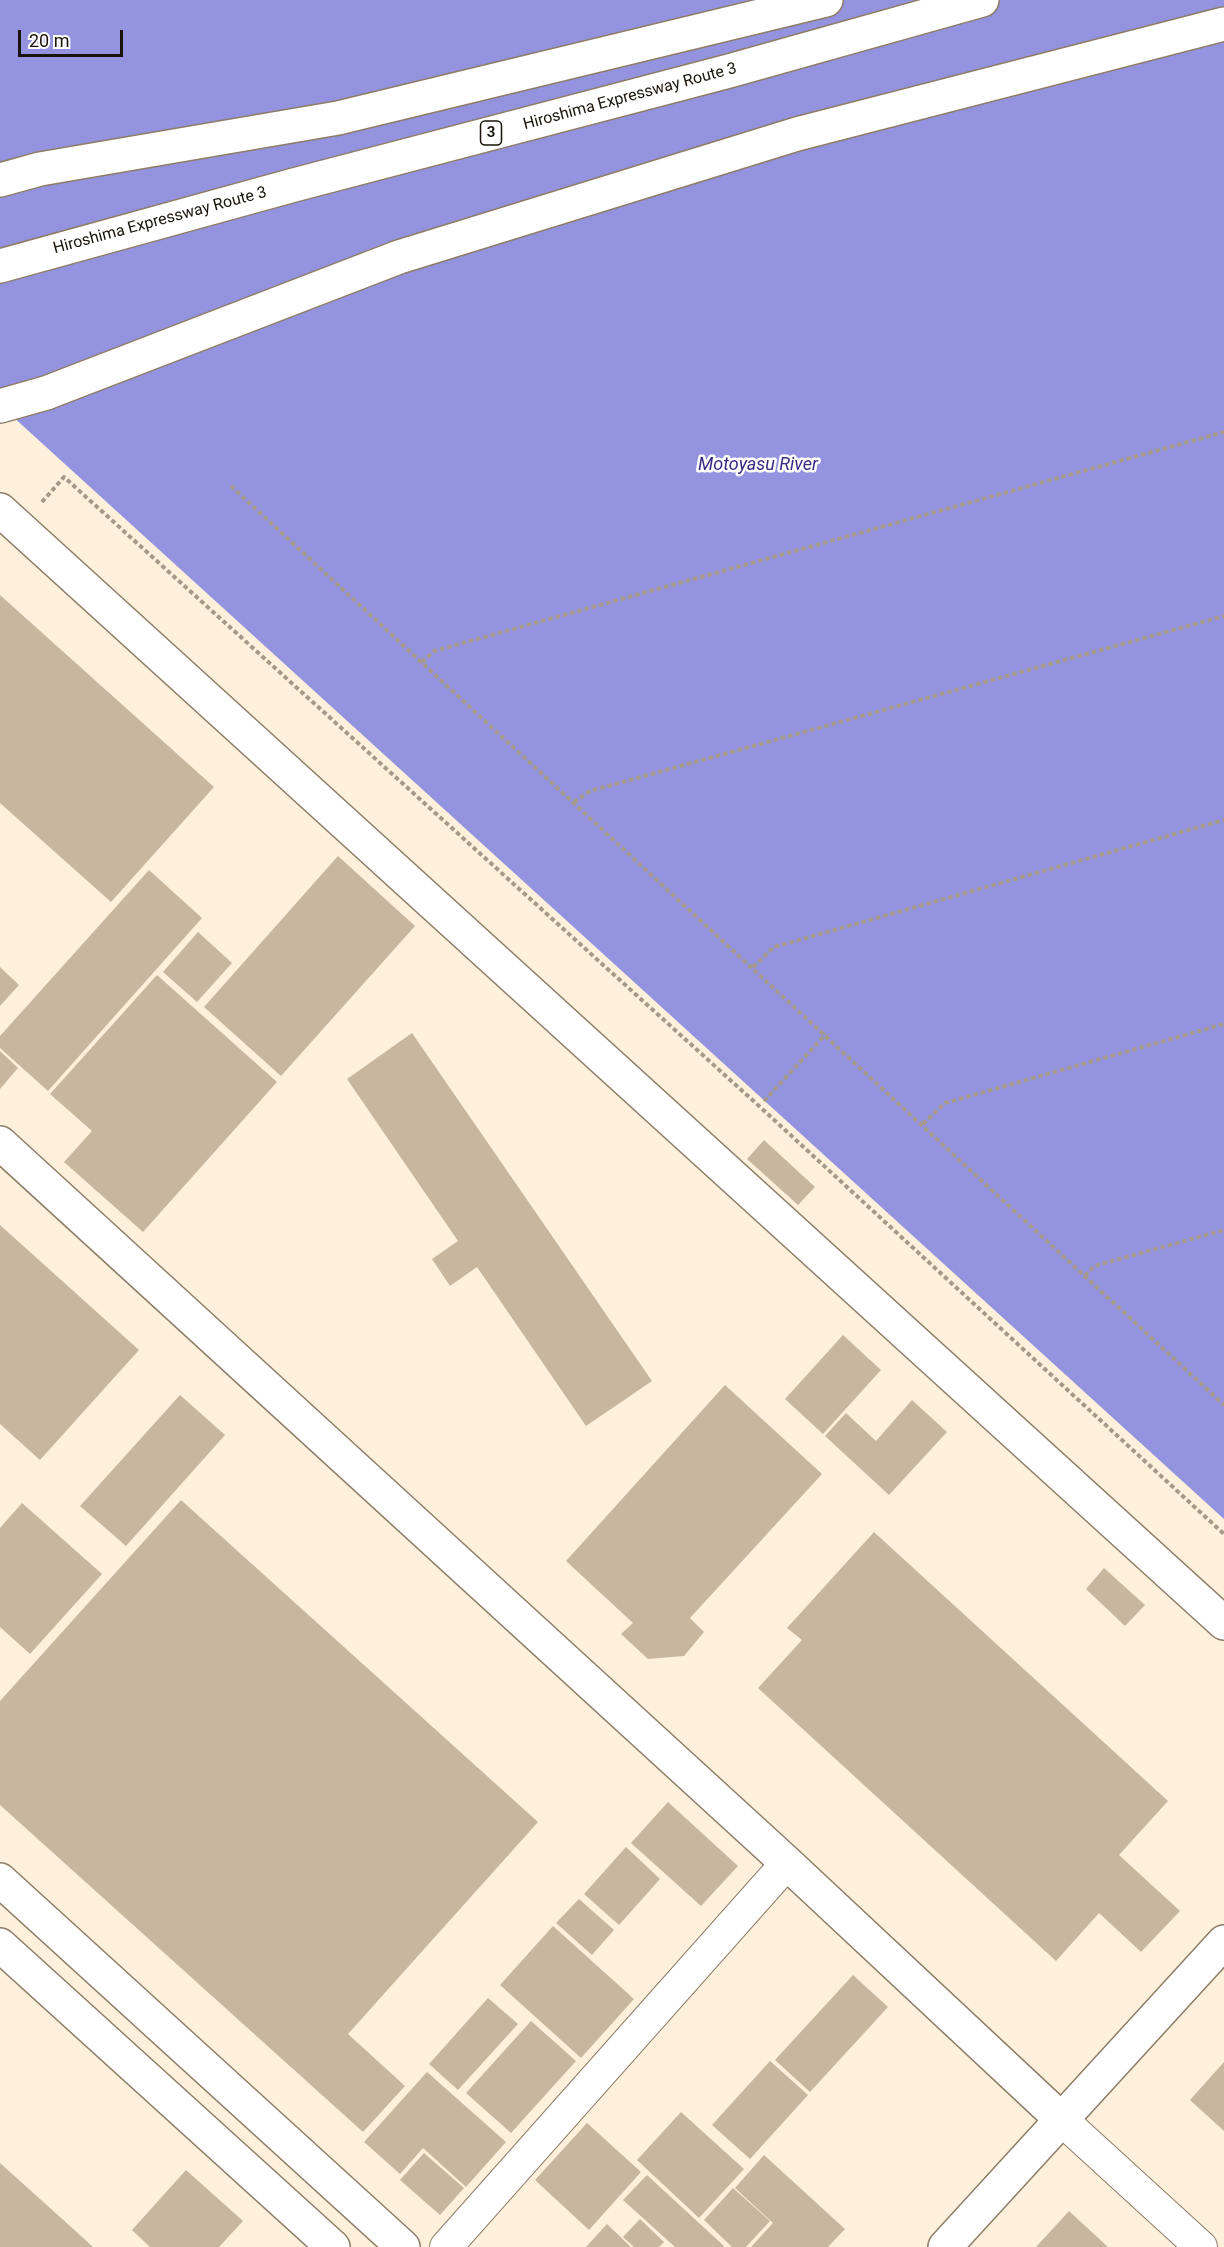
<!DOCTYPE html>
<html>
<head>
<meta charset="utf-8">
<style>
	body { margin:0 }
	#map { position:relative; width:1224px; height:2247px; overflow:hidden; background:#fff0dc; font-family:Roboto,sans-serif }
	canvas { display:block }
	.scale { position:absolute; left:18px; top:30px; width:105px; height:27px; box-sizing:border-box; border:3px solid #19130a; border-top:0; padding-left:8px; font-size:18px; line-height:21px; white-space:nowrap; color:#19130a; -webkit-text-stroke:4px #fff; paint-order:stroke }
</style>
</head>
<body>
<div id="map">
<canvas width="1224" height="2247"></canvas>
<div class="scale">20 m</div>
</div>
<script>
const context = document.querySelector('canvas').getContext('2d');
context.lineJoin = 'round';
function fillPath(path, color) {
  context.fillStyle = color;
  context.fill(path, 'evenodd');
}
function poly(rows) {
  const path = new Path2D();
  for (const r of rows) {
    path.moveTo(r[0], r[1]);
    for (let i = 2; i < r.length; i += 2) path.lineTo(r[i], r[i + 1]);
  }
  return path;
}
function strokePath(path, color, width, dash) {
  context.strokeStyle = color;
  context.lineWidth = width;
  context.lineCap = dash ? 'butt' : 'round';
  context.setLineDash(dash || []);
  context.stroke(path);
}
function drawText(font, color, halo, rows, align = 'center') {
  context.font = font + ' Roboto,sans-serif';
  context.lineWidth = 5;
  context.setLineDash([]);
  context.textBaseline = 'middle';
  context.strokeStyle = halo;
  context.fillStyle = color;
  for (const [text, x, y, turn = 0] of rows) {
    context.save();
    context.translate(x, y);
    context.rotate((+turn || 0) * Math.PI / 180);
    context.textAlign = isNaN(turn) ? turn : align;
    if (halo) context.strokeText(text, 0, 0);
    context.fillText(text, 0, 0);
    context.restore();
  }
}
fillPath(poly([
	[0,0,1224,0,1224,1519,0,405]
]), '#9493df');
fillPath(poly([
	[0,595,214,787,111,902,0,803],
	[338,856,415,926,281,1076,204,1007],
	[149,870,202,918,48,1091,0,1048,0,1036],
	[198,932,232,963,197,1002,163,972],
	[0,967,19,985,0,1006],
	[157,975,277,1082,143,1232,64,1162,92,1131,50,1094],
	[412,1033,652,1381,586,1426,477,1267,450,1286,432,1259,458,1241,347,1079],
	[0,1051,18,1068,0,1089],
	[764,1140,815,1187,798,1205,747,1159],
	[0,1225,139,1350,40,1460,0,1424],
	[843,1335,881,1370,823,1434,785,1399],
	[725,1385,822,1474,690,1618,704,1632,684,1656,648,1659,621,1634,633,1623,566,1561],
	[180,1395,225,1435,126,1546,80,1506],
	[912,1400,947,1432,889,1495,825,1436,846,1413,876,1441],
	[181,1500,538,1822,348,2034,405,2086,363,2132,0,1805,0,1701],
	[22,1503,102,1574,30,1654,0,1627,0,1528],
	[874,1532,1168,1801,1119,1855,1180,1911,1141,1952,1099,1913,1056,1961,758,1688,802,1640,787,1628],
	[1104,1568,1145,1605,1125,1626,1086,1589],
	[668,1802,738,1866,701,1906,631,1843],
	[626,1847,660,1879,619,1925,584,1894],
	[579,1899,614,1930,592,1955,556,1923],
	[553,1926,634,1999,581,2058,500,1985],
	[853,1975,888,2007,810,2092,775,2060],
	[488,1998,518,2024,458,2090,429,2064],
	[531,2021,576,2061,511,2133,466,2093],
	[770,2061,808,2095,750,2159,712,2125],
	[1224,2062,1224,2131,1190,2100],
	[427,2072,506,2142,466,2187,423,2148,400,2174,364,2142],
	[681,2112,744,2169,699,2218,637,2160],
	[587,2123,641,2172,589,2230,535,2180],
	[424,2153,464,2188,440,2215,400,2180],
	[764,2155,845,2229,828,2247,751,2247,773,2223,735,2188],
	[0,2163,70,2226,93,2247,0,2247],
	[186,2170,243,2221,219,2247,150,2247,132,2230],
	[647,2175,724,2246,723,2247,675,2247,623,2200],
	[733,2188,770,2221,746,2247,732,2247,704,2220],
	[1069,2211,1108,2247,1036,2247],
	[640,2219,664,2242,659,2247,634,2247,623,2237],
	[607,2224,631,2247,586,2247]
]), '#c8b69e');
const minor = poly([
	[1062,2120,1201,2247],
	[446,2247,787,1863]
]);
const tertiary = poly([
	[0,510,1224,1623],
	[0,1143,787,1863,1062,2120],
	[0,1880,403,2247],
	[0,1945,333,2247],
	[945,2247,1224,1942]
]);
const trunk = poly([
	[0,406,46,393]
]);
const motorway = poly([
	[0,180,40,169,338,118,826,0],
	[0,266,294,185,729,71,982,0],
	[46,393,399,257,797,134,1224,24]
]);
strokePath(minor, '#8d7d67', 34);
strokePath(tertiary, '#8d7d67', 36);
strokePath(trunk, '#8d7d67', 36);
strokePath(motorway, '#8d7d67', 36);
strokePath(poly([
	[231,486,1224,1405],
	[42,502,64,477,759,1106,1224,1534],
	[422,662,434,651,1224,432],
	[574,802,590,791,1224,616],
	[753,967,774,947,1224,820],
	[764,1101,826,1034],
	[923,1124,945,1103,1224,1024],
	[1085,1276,1094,1266,1224,1230]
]), '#a59989', 4, [4.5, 3]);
strokePath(minor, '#fff', 32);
strokePath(tertiary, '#fff', 33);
strokePath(trunk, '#fff', 33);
strokePath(motorway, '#fff', 33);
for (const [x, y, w] of [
	[491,133,21]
]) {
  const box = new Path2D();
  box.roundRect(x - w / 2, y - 12, w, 24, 4.5);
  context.fillStyle = '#fff';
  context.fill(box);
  strokePath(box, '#19130a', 1.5);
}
drawText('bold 15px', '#19130a', null, [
	["3",491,133]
]);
drawText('16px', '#19130a', '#fff', [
	["Hiroshima Expressway Route 3",630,97,-15],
	["Hiroshima Expressway Route 3",160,221,-15]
]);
drawText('italic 18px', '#392b83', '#fff', [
	["Motoyasu River",758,465]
]);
</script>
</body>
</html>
